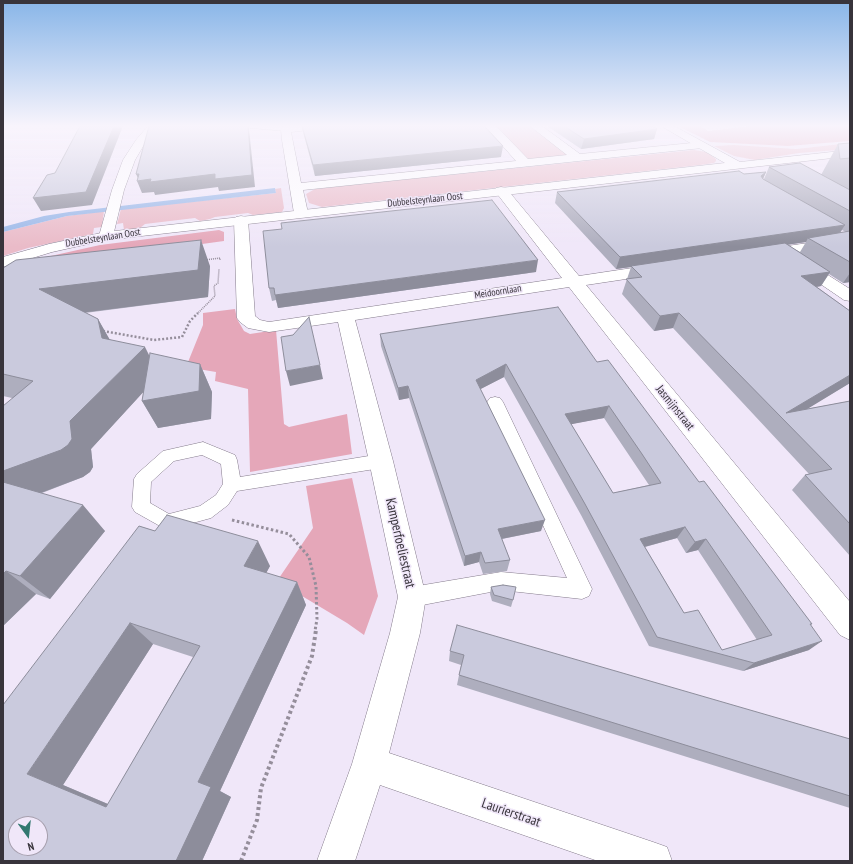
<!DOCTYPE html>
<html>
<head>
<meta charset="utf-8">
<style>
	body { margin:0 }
	#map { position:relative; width:853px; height:864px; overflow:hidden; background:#f0e7f9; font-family:"PT Sans Narrow",sans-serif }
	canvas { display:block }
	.frame { position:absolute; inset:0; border:4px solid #38343b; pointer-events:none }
	.north { position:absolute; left:8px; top:816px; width:40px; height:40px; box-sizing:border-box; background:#f0e7f9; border:1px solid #a69fad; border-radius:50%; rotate:165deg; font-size:11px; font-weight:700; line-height:16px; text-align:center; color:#38343b }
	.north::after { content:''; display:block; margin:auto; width:14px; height:18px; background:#327870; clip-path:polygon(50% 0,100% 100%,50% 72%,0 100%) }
</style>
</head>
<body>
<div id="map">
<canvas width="853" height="864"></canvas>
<div class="frame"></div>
<div class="north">N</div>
</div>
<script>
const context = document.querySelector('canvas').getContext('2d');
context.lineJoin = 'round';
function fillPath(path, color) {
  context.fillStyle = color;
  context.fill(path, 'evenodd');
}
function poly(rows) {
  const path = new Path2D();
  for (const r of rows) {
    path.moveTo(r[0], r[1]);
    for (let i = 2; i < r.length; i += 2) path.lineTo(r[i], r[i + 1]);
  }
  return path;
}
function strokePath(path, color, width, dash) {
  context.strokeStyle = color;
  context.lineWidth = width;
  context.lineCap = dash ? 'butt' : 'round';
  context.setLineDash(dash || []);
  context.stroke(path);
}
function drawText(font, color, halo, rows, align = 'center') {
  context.font = font + ' "PT Sans Narrow",sans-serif';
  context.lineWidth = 3;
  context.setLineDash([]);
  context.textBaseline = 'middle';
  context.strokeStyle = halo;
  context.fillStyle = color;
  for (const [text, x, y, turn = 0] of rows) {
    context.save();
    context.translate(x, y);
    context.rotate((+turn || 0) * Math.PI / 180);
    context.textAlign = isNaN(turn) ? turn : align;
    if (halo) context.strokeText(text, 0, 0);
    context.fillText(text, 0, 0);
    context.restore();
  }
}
fillPath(poly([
	[494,126,530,126,567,154,568,156,529,160],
	[850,143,850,149,799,153,755,160,734,156,714,146,734,145,796,149],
	[694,150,707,152,716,159,716,161,714,163,700,165,322,207,309,203,306,194,315,189,351,185],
	[281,188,284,208,282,212,253,215,248,213,215,217,210,219,200,221,195,218,145,224,140,228,124,230,123,223,117,224,121,209,276,193,275,189],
	[104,211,102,227,94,228,93,234,28,248,3,256,3,232,67,216]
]), '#eabbc8');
fillPath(poly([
	[678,126,700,126,708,131,750,126,850,126,850,141,788,146,710,142],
	[219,230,224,232,224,241,114,256,24,262,100,245],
	[235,309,237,319,244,331,250,334,276,330,284,424,289,427,347,414,352,454,250,472,248,389,215,381,216,372,186,367,203,325,203,313],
	[352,478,378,596,364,635,347,623,277,581,313,528,306,486]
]), '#e5a7b9');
fillPath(poly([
	[275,188,276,193,67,216,3,232,3,227,44,216,69,212]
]), '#99b7e8');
const lane = poly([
	[246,126,279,126,289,127,290,129,286,131,250,128,246,126],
	[495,397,500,398,503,402,592,589,589,596,582,599,501,590,412,607,405,604,402,597,405,590,412,587,501,572,567,578,487,402,490,398,495,397],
	[203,442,235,455,237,460,240,477,381,454,387,456,389,461,387,466,381,468,237,491,228,505,211,518,167,530,135,512,132,507,134,479,137,474,163,451,203,442],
	[202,455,221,464,223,484,216,495,200,506,169,514,150,503,151,482,174,461,202,455]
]);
const street = poly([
	[148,126,159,126,145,143,135,160,124,190,113,236,111,239,106,240,101,239,99,236,112,190,123,160,136,140,148,126],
	[285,126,324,126,319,129,291,132,301,183,516,161,485,126,496,126,528,159,567,155,530,126,542,126,580,154,702,142,708,145,702,148,303,190,308,213,306,216,301,217,296,216,294,213,282,140,281,129,285,126],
	[501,187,506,188,579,276,659,264,665,266,667,269,665,272,659,274,586,285,850,602,850,640,840,635,569,287,355,320,393,461,426,597,420,633,389,753,653,842,667,847,672,861,598,861,380,785,355,861,317,861,352,764,390,633,398,597,369,461,338,322,269,332,248,328,240,322,237,318,234,220,236,217,241,216,246,217,248,220,255,316,260,320,269,322,562,278,495,191,496,188,501,187],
	[850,237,850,245,766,259,761,257,758,254,761,251,766,249,850,237],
	[799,258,804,260,850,289,850,301,844,300,794,266,791,263,794,260,799,258]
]);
const secondary = poly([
	[661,126,674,126,740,162,850,150,850,156,106,240,52,252,3,267,3,257,49,244,106,232,725,163,661,126]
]);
strokePath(lane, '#847b8b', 1);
strokePath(street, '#847b8b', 1);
strokePath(secondary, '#847b8b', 1);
strokePath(poly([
	[205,260,220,258,220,260],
	[197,314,215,296,214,286,218,283,219,269]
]), '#958e9b', 1.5, [1, 1]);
strokePath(poly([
	[103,331,154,340,182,337,190,321,198,313]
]), '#958e9b', 2.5, [2, 2]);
strokePath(poly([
	[232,520,289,534,309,557,316,586,317,619,315,631]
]), '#958e9b', 3, [2.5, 2.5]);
strokePath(poly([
	[241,861,257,820,261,788,312,656,316,630]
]), '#958e9b', 4, [3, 3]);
fillPath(lane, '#fff');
fillPath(street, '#fff');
fillPath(secondary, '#fff');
fillPath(poly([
	[302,126,484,126,501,157,315,176,303,132],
	[547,126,652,126,657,129,654,139,581,149],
	[850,143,850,282,843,283,829,274,821,286,817,287,850,311,850,383,806,409,850,401,850,556,792,490,805,475,809,474,673,328,654,331,622,294,631,267,616,269,555,203,557,192,744,174,766,172,763,179,764,179,769,167,821,175,838,144],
	[842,230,846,232,840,233],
	[806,242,800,252,787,245],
	[210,266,208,297,85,313,98,319,109,339,149,356,200,364,212,392,211,419,158,428,142,401,144,391,91,449,93,467,90,472,83,477,42,493,105,531,50,599,36,594,3,626,12,398,3,396,3,268],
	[536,272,278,308,276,300,272,301,269,288],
	[380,334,597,362,699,482,812,624,810,625,809,650,743,671,649,646,581,515,504,377,480,389,541,531,502,539,510,560,507,571,483,574,479,562,464,566,409,398,399,400,381,346],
	[604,418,649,485,613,493,571,424],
	[677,538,686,553,698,550,757,640,722,650,684,613,645,547],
	[139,526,270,566,266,573,297,582,306,605,220,791,231,797,202,861,3,861],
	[153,644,193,657,108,804,63,785],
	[491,587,513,600,511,607,492,601,490,594],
	[450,651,850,739,850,808,457,685,461,665,449,661]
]), '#aeaebe');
fillPath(poly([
	[114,126,123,126,92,205,41,211,33,198],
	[248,126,249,126,249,129,255,187,219,191,218,187,155,195,154,192,142,193,137,181,139,180,136,174],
	[657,129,654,139,581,149,584,139],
	[503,146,501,157,315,176,313,165],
	[766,172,761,183,761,176],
	[845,225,837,237,808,238,806,242,632,267,631,266,631,267,616,269,620,257],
	[201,240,210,266,208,297,56,316,39,289],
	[538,260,536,272,278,308,275,295],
	[830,272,821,286,792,291,801,276],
	[850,273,850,282,843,283],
	[679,313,673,328,654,331,660,316],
	[98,319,114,347,102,338],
	[145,347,159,375,91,449,93,467,90,472,83,477,14,503,3,493,3,471,70,421],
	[200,364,212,392,211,419,158,428,142,401],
	[506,364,504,377,475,392,476,380],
	[320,365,323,379,290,386,286,371],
	[850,375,850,383,786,422,786,413],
	[408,386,409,398,399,400,398,388],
	[609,406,604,418,562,426,565,414],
	[83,505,105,531,50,599,20,576],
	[545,520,541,531,496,540,498,529],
	[685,527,677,538,633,550,640,539],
	[706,539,698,550,686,553,695,542],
	[258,541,270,566,257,590,244,566],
	[481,552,479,562,464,566,465,556],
	[6,571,36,594,3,626,3,574],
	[297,582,306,605,220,791,231,797,202,861,176,861,198,782],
	[130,623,153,644,63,785,136,816,106,807,27,774],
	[822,641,809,650,743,671,754,663]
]), '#8d8d9b');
const building = poly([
	[80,126,114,126,86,192,33,198,47,175,55,173,80,126],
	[149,126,248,126,252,175,215,179,215,174,150,182,151,179,137,181,139,174,136,174,149,126],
	[302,126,484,126,503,146,313,165,302,126],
	[564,126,652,126,657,129,584,139,564,126],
	[850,143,850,158,840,159,838,144,850,143],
	[800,163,850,190,850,211,769,167,800,163],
	[739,171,744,174,766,172,761,176,763,179,845,225,620,257,557,192,739,171],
	[492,200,538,260,275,295,274,288,269,288,263,231,282,229,281,223,492,200],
	[850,231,850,262,808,238,850,231],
	[201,240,198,270,39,289,98,319,102,338,145,347,70,421,72,439,68,445,61,450,3,471,3,406,33,381,3,374,3,268,16,260,201,240],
	[785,243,830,272,801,276,850,311,850,375,786,413,850,401,850,524,805,475,832,469,679,313,660,316,626,279,642,277,631,266,785,243],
	[558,307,597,362,608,360,699,482,704,481,812,624,810,624,822,641,754,663,657,637,585,504,506,364,476,380,545,520,498,529,510,560,485,563,481,552,465,556,408,386,398,388,380,334,558,307],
	[609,406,642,454,661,483,613,493,565,414,609,406],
	[685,527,695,542,706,539,772,635,722,650,698,610,684,613,640,539,685,527],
	[309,317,320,365,286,371,281,337,293,335,309,317],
	[150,353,200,364,199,391,142,401,150,353],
	[3,482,83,505,20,576,6,571,3,574,3,482],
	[167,515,258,541,244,566,297,582,198,782,211,787,176,861,3,861,3,705,139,526,155,531,167,515],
	[130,623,200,646,106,807,27,774,130,623],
	[16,824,40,824,40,848,16,848,16,824],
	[503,585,516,587,513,600,494,595,491,587,503,585],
	[457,625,850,739,850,796,459,675,464,655,450,651,457,625]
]);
fillPath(building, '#cacadd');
strokePath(building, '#8d8d9b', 1);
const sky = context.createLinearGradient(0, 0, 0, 247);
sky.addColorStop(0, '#88b5e8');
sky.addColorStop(0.51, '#f8f4fc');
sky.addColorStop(1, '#f8f4fc00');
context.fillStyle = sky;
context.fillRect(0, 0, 853, 247);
drawText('10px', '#38343b', '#f0e7f9', [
	["Dubbelsteynlaan Oost",425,200,-6],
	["Dubbelsteynlaan Oost",103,238,-9],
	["Meidoornlaan",498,292,-9]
]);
drawText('12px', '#38343b', '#f0e7f9', [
	["Jasmijnstraat",675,408,51]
]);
drawText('14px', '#38343b', '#f0e7f9', [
	["Kamperfoeliestraat",400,543,77],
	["Laurierstraat",511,813,19]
]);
</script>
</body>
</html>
